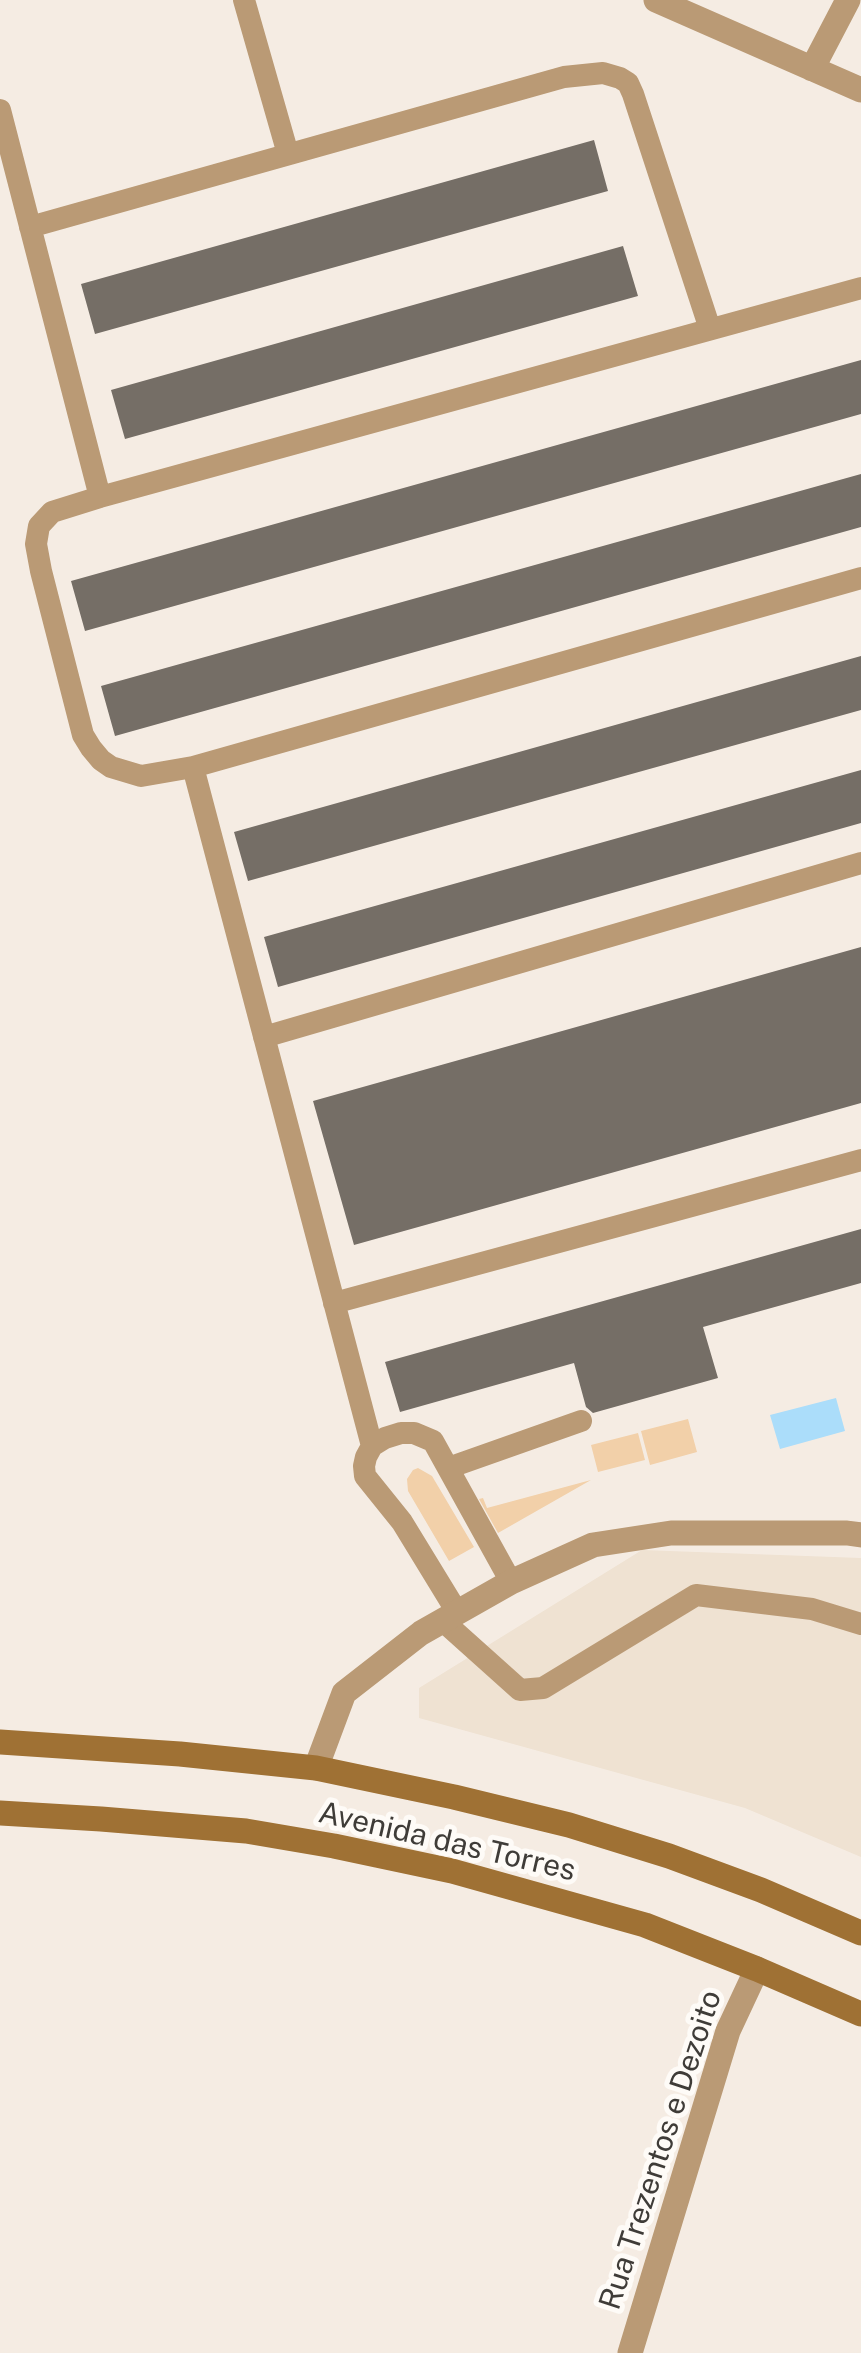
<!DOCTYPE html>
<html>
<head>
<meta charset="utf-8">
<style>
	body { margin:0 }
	canvas { display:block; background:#f5ece3 }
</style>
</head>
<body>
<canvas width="861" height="2353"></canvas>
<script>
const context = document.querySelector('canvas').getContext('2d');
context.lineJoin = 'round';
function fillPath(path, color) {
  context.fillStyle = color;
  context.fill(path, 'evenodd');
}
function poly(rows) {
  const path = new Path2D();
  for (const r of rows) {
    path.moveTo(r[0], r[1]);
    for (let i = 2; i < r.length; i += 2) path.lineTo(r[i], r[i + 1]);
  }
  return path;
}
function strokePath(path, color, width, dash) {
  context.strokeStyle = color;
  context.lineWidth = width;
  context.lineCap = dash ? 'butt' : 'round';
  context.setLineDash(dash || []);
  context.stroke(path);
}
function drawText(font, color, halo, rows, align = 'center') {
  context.font = font + ' "Public Sans",sans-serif';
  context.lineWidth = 10;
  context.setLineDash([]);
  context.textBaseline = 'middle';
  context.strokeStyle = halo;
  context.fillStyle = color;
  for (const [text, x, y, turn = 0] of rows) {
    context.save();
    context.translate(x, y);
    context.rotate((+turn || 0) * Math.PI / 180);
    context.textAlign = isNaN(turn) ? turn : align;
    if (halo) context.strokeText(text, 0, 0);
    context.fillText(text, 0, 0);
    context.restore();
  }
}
fillPath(poly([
	[642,1550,861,1558,861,1857,745,1808,419,1718,419,1688]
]), '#efe2d2');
fillPath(poly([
	[688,1419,697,1452,650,1465,641,1431],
	[638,1433,645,1460,598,1472,591,1445],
	[418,1468,432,1476,474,1547,449,1561,408,1491,407,1479,413,1470],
	[591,1480,498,1533,479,1499,483,1498,487,1508]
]), '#f2d0a9');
fillPath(poly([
	[836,1398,845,1431,780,1449,770,1415]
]), '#abddfa');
fillPath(poly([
	[594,140,608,191,95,334,81,284],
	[623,246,638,296,125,439,111,390],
	[861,360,861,414,85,631,71,581],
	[861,474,861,527,115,736,101,686],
	[861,656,861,710,248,881,234,832],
	[861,770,861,823,278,987,264,937],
	[861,947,861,1103,354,1245,313,1101],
	[861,1229,861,1283,703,1327,718,1378,593,1413,586,1407,574,1363,400,1412,385,1362]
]), '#756e66');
strokePath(poly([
	[244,0,288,154],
	[0,110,100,497],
	[30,227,564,77,603,73,620,78,628,83,633,94,710,329],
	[193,767,861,578],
	[264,1037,861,863],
	[334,1303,861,1160],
	[372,1446,193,767,141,776,111,767,101,760,91,748,83,735,41,571,36,544,39,526,52,512,100,497,861,288],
	[448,1468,581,1421],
	[457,1612,402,1522,365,1476,364,1466,366,1457,372,1446,385,1438,401,1433,414,1433,433,1441,511,1582],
	[443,1621,520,1690,543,1688,696,1595,812,1609,861,1624]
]), '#ba9a75', 22);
strokePath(poly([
	[656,0,861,90],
	[812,69,848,0],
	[316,1768,344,1693,421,1633,511,1582,593,1545,671,1533,847,1533,861,1535],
	[630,2353,728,2031,757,1969]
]), '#ba9a75', 25);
strokePath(poly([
	[0,1742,180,1754,316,1768,454,1797,569,1825,669,1856,761,1890,861,1933],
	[0,1813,101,1819,246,1831,334,1846,452,1871,645,1925,757,1969,861,2014]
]), '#9f7134', 25);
drawText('30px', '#3f3c38', '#fefbf7', [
	["Avenida das Torres",447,1842,13],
	["Rua Trezentos e Dezoito",661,2150,-72]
]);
</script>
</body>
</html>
